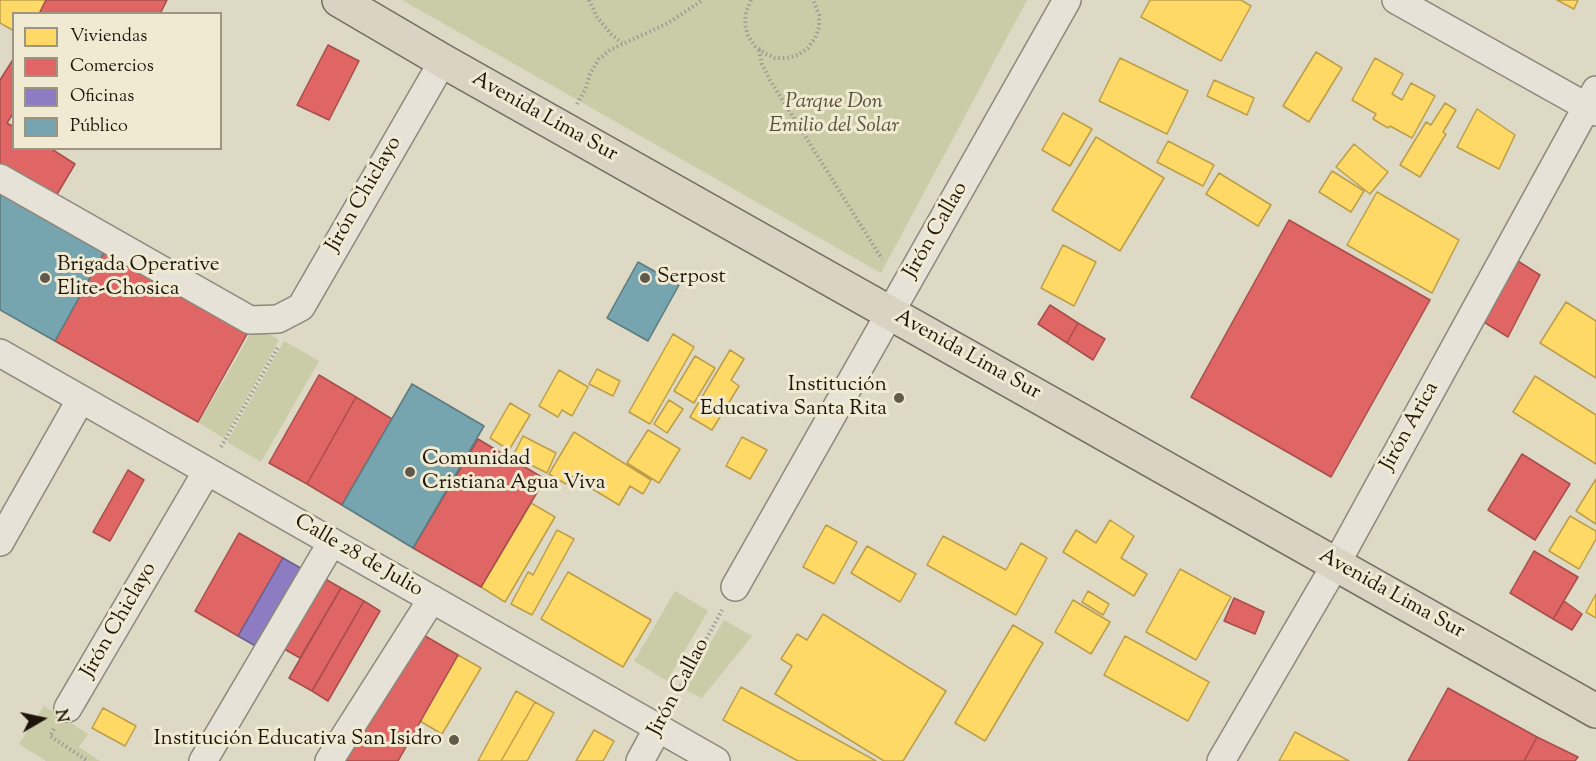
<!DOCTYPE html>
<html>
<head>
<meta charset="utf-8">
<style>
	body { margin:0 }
	#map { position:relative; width:1596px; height:761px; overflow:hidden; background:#ded9c4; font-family:"Sorts Mill Goudy",serif }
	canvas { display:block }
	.legend { position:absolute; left:12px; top:12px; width:210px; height:138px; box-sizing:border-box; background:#f1ead2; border:2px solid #9d9582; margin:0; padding:8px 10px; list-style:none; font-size:18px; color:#1e150a }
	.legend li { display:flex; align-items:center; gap:12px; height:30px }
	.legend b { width:30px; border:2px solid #9d9582 }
	.north { position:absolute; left:12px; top:689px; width:60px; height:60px; -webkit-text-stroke:4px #f1ead2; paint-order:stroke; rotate:81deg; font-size:16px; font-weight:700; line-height:24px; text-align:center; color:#1e150a }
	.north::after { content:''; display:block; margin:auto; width:21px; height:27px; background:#1e150a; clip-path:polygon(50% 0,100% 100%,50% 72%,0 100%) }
</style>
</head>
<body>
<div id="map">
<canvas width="1596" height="761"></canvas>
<ul class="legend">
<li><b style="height:16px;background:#ffd966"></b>Viviendas</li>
<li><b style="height:16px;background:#e06666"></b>Comercios</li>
<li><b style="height:16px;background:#8e7cc3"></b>Oficinas</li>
<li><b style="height:16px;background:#76a5af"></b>Público</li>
</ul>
<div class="north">N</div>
</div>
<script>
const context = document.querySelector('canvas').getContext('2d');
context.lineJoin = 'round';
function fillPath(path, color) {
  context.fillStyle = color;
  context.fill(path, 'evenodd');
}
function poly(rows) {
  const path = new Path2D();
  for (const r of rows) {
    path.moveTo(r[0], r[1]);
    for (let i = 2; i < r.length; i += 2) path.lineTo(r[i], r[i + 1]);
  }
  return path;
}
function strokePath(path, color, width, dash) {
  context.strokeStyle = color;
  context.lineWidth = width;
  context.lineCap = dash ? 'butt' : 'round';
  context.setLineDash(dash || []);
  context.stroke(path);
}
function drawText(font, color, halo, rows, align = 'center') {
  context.font = font + ' "Sorts Mill Goudy",serif';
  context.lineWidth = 6;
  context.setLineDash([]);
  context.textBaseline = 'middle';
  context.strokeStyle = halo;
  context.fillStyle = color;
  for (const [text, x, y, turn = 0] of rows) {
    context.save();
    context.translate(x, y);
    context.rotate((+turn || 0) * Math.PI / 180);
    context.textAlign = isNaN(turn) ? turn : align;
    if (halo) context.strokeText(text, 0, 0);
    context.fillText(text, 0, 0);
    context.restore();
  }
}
fillPath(poly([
	[402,0,1027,0,881,273],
	[255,326,279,340,224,438,199,423],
	[284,341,319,361,261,462,227,442],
	[675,591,708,611,667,681,634,661],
	[724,620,752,636,702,698,683,689],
	[44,706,88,734,79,747,100,761,46,761,19,744]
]), '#c9cca6');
const homes = poly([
	[0,0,46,0,39,14,14,14,14,31,0,23,0,0],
	[1150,0,1241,0,1251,6,1221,61,1141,17,1150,0],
	[1557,0,1578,0,1574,9,1557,0],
	[1316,52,1342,68,1309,122,1283,106,1316,52],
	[1120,58,1188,91,1167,134,1099,101,1120,58],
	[1375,58,1403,74,1392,94,1402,100,1411,83,1435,96,1412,138,1390,126,1388,128,1373,119,1376,114,1352,100,1375,58],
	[1214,80,1254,98,1247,115,1207,96,1214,80],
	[1445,103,1456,110,1443,132,1446,134,1420,177,1400,165,1426,122,1431,125,1445,103],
	[1477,109,1515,135,1499,169,1457,147,1477,109],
	[1063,113,1092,129,1070,166,1042,150,1063,113],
	[1096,137,1164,178,1120,251,1052,210,1096,137],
	[1168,141,1214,165,1203,186,1157,162,1168,141],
	[1354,144,1388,172,1370,194,1336,167,1354,144],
	[1332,171,1364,191,1351,212,1319,192,1332,171],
	[1219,173,1271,205,1258,226,1206,194,1219,173],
	[1377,192,1459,240,1432,293,1347,245,1377,192],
	[1063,245,1096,262,1074,306,1041,288,1063,245],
	[1566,302,1596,321,1596,378,1540,343,1566,302],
	[673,334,694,347,650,424,629,412,673,334],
	[730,350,744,359,731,380,739,386,712,430,690,417,730,350],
	[695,356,715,368,694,403,674,391,695,356],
	[597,369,620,381,613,396,589,384,597,369],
	[559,370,588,387,572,416,562,410,558,417,539,406,559,370],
	[1535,376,1596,415,1596,464,1513,412,1535,376],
	[669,400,683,409,667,433,654,424,669,400],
	[510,403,530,415,509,450,490,438,510,403],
	[648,430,680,449,659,483,627,463,648,430],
	[574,432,651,480,643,494,630,486,619,505,571,476,566,484,549,474,574,432],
	[523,436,556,453,547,473,513,456,523,436],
	[742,437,767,450,750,479,726,466,742,437],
	[1596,479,1596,524,1576,511,1596,479],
	[531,503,555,517,505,602,481,587,531,503],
	[1570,516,1596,531,1596,539,1579,569,1549,551,1570,516],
	[1110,520,1134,536,1121,558,1147,574,1134,596,1063,552,1076,530,1096,543,1110,520],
	[826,525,857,542,834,584,803,567,826,525],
	[557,530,574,539,532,615,511,604,528,572,533,575,557,530],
	[943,536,1006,570,1021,543,1047,558,1016,615,927,565,943,536],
	[867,546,916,574,900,602,851,573,867,546],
	[1180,569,1231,597,1196,660,1146,632,1180,569],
	[568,572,651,620,623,667,541,619,568,572],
	[1088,591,1109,604,1103,615,1082,602,1088,591],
	[1596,594,1596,618,1586,612,1596,594],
	[1073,600,1110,622,1091,654,1055,632,1073,600],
	[823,614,946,691,903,761,884,761,775,694,792,666,781,659,797,634,807,640,823,614],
	[1013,625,1043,643,985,741,955,723,1013,625],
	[1125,636,1209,682,1188,721,1104,675,1125,636],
	[458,655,481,668,442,734,420,721,458,655],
	[741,687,876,761,798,761,723,720,741,687],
	[516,691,535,702,501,761,478,761,516,691],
	[535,702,554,713,527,761,501,761,535,702],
	[103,708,136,726,125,746,92,728,103,708],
	[594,730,614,741,603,761,576,761,594,730],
	[1295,732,1349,761,1279,761,1295,732]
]);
fillPath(homes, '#ffd966');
strokePath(homes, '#bc9e4a', 1.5);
const shops = poly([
	[46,0,167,0,160,14,39,14,46,0],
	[328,45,359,61,329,120,297,105,328,45],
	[14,58,14,112,7,123,14,127,14,148,50,148,75,164,53,201,0,169,0,80,14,58],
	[1289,220,1430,300,1331,477,1191,397,1289,220],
	[107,247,251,327,198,422,55,341,107,247],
	[1513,258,1540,275,1508,337,1479,319,1513,258],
	[1050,305,1078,323,1067,343,1038,324,1050,305],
	[1078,323,1105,339,1093,360,1067,343,1078,323],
	[319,375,356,397,307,484,269,463,319,375],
	[356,397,392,419,342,505,307,484,356,397],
	[478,439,545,479,481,587,413,548,478,439],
	[1522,454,1570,484,1535,540,1488,510,1522,454],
	[128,470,144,480,110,541,93,532,128,470],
	[239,533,283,558,238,636,195,611,239,533],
	[1534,551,1578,577,1553,619,1510,593,1534,551],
	[320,576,341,588,300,658,279,646,320,576],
	[341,588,364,601,312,691,289,678,341,588],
	[1234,598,1264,612,1255,634,1224,621,1234,598],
	[364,601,380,611,328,701,312,691,364,601],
	[1564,601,1582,614,1572,630,1553,619,1564,601],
	[420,633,458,655,398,761,346,761,420,633],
	[1448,688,1537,737,1524,761,1408,761,1448,688],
	[1537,737,1578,757,1575,761,1524,761,1537,737]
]);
fillPath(shops, '#e06666');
strokePath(shops, '#a64e4a', 1.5);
const offices = poly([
	[283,558,304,570,259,648,238,636,283,558]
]);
fillPath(offices, '#8e7cc3');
strokePath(offices, '#6c5d8c', 1.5);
const public = poly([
	[0,187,107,247,55,341,0,310,0,187],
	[638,262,679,285,648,341,607,318,638,262],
	[412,384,484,426,413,548,342,505,412,384]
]);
fillPath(public, '#76a5af');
strokePath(public, '#5c7a7e', 1.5);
const minor = poly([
	[1396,0,1596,112],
	[0,178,250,320,278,319,301,307,443,61],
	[0,353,716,761],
	[0,542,81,399],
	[735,587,1067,0],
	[68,708,207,471],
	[203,761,332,542],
	[329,761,432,599],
	[640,761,658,728],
	[1221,761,1336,564,1596,90]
]);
const highway = poly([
	[339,0,443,61,1596,711]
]);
strokePath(minor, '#8c887b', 30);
strokePath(highway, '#716d61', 36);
strokePath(poly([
	[589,0,597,17,611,34,622,43],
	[751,0,746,12,745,25,748,36,755,46,764,53,775,58,787,58,798,55,808,48,815,38,819,27,819,15,813,0],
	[759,50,762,64,770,80,882,259],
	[577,104,585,90,590,74,599,59,610,50,668,23,703,0],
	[221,447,278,347],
	[670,706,722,610],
	[54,729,50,736,88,761]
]), '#9f9c94', 4, [1.5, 3]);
strokePath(minor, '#e6e2d8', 27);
strokePath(highway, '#dad3c3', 33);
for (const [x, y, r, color] of [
	[45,278,6,"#615a4b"],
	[645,278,6,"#615a4b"],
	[899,398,6,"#615a4b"],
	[410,472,6,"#615a4b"],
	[454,740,6,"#615a4b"]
]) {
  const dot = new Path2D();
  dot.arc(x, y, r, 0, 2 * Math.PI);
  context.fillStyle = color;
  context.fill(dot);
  strokePath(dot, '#f1ead2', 2);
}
drawText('italic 21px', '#545138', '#f1ead2', [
	["Parque Don",834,103],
	["Emilio del Solar",834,127]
]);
drawText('21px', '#1e150a', '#f1ead2', [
	["Avenida Lima Sur",544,118,29],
	["Jirón Chiclayo",365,195,-60],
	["Jirón Callao",937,231,-60],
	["Avenida Lima Sur",967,356,29],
	["Jirón Arica",1411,427,-61],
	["Calle 28 de Julio",358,557,30],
	["Avenida Lima Sur",1391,595,29],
	["Jirón Chiclayo",120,621,-60],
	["Jirón Callao",680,688,-62]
]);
drawText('21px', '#1e150a', '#f1ead2', [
	["Brigada Operative",57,266],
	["Elite-Chosica",57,290],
	["Serpost",657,278],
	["Institución",887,386,"right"],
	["Educativa Santa Rita",887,410,"right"],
	["Comunidad",422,460],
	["Cristiana Agua Viva",422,484],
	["Institución Educativa San Isidro",442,740,"right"]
], 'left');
</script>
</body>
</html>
